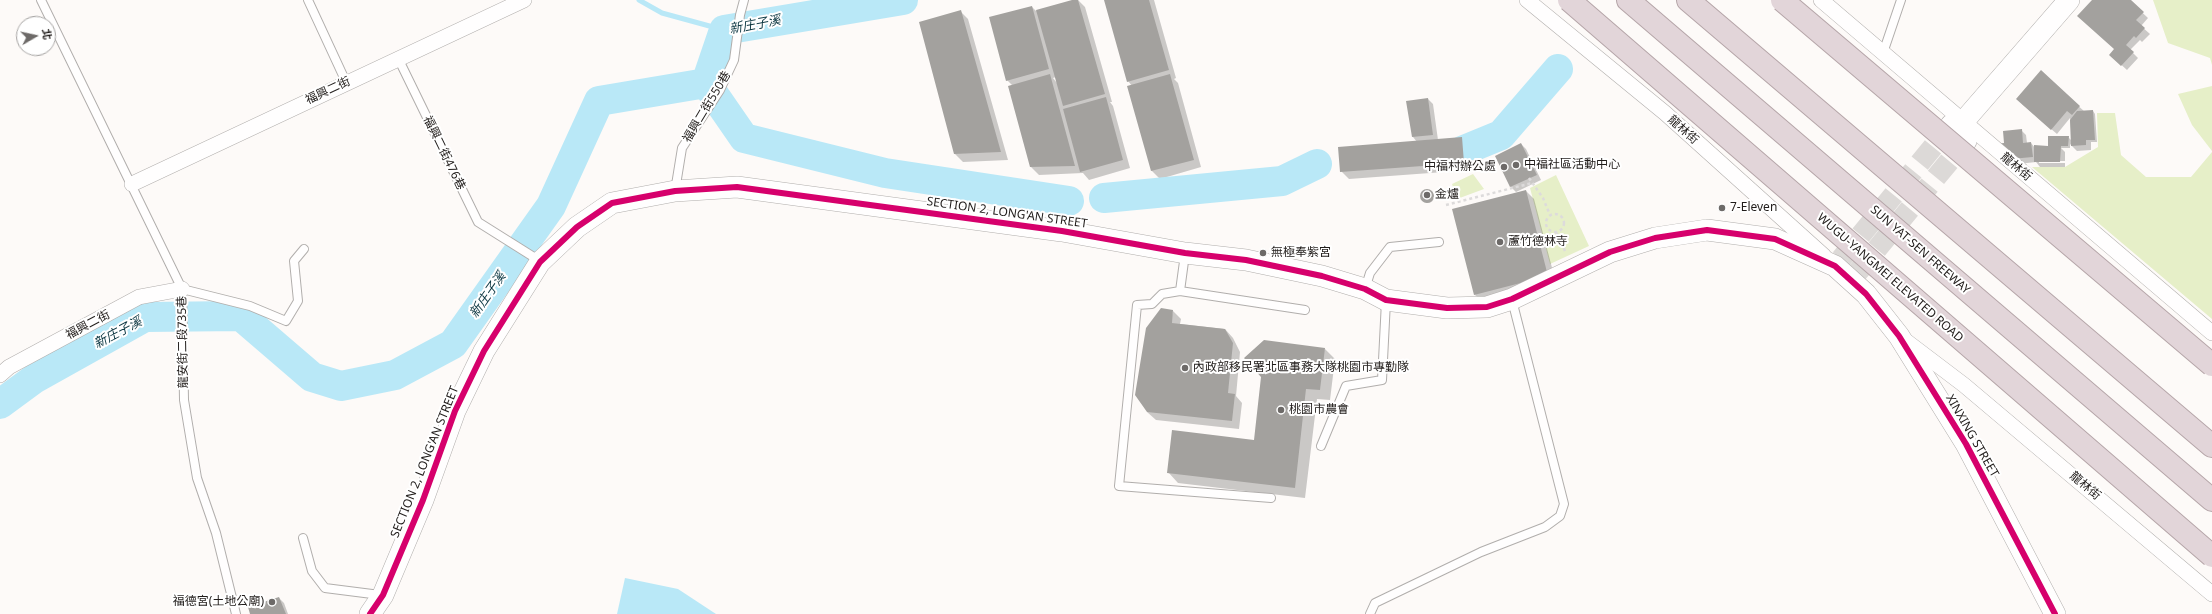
<!DOCTYPE html>
<html>
<head>
<meta charset="utf-8">
<style>
	body { margin:0 }
	#map { position:relative; width:2212px; height:614px; overflow:hidden; background:#fdfaf8; font-family:"Noto Sans","Noto Sans TC",sans-serif }
	canvas { display:block }
	.north { position:absolute; left:16px; top:16px; width:40px; height:40px; box-sizing:border-box; background:#fff; border:1px solid #a6a4a3; border-radius:50%; rotate:81deg; font-size:11px; font-weight:700; line-height:16px; text-align:center; color:#201c1a }
	.north::after { content:''; display:block; margin:auto; width:14px; height:18px; background:#6d6a68; clip-path:polygon(50% 0,100% 100%,50% 72%,0 100%) }
</style>
</head>
<body>
<div id="map">
<canvas width="2212" height="614"></canvas>
<div class="north">北</div>
</div>
<script>
const context = document.querySelector('canvas').getContext('2d');
context.lineJoin = 'round';
function fillPath(path, color) {
  context.fillStyle = color;
  context.fill(path, 'evenodd');
}
function poly(rows) {
  const path = new Path2D();
  for (const r of rows) {
    if (r.length === 3) {
      path.moveTo(r[0] + r[2], r[1]);
      path.arc(r[0], r[1], r[2], 0, 2 * Math.PI);
      continue;
    }
    path.moveTo(r[0], r[1]);
    for (let i = 2; i < r.length; i += 2) path.lineTo(r[i], r[i + 1]);
  }
  return path;
}
function strokePath(path, color, width, dash) {
  context.strokeStyle = color;
  context.lineWidth = width;
  context.lineCap = dash ? 'butt' : 'round';
  context.setLineDash(dash || []);
  context.stroke(path);
}
function drawText(font, color, halo, rows, align = 'center') {
  context.font = font + ' "Noto Sans","Noto Sans TC",sans-serif';
  context.lineWidth = 4;
  context.setLineDash([]);
  context.textBaseline = 'middle';
  context.strokeStyle = halo;
  context.fillStyle = color;
  for (const [text, x, y, turn = 0] of rows) {
    context.save();
    context.translate(x, y);
    context.rotate((+turn || 0) * Math.PI / 180);
    context.textAlign = isNaN(turn) ? turn : align;
    if (halo) context.strokeText(text, 0, 0);
    context.fillText(text, 0, 0);
    context.restore();
  }
}
fillPath(poly([
	[2153,0,2212,0,2212,65,2210,58,2168,43],
	[2212,86,2212,151,2192,125,2178,94],
	[2097,113,2115,113,2121,155,2146,177,2191,177,2212,152,2212,319,2032,167,2065,167,2098,147],
	[1473,174,1484,189,1457,199,1452,184],
	[1556,175,1589,246,1550,264,1530,188]
]), '#e6efc8');
fillPath(poly([
	[625,578,678,589,716,614,617,614]
]), '#b9e8f7');
fillPath(poly([
	[1078,0,1085,7,1112,102,1110,102,1113,106,1130,168,1089,180,1083,173,1039,175,1031,167,1013,86,1007,80,1032,7,1036,11],
	[1056,77,1057,83,1053,78],
	[1105,0,1154,0,1176,78,1174,79,1178,83,1201,167,1160,179,1152,171,1129,86,1132,86,1128,81],
	[2093,0,2129,0,2148,18,2141,26,2150,34,2142,42,2140,40,2130,50,2138,58,2127,70,2116,60,2115,49],
	[960,11,968,19,1008,160,963,162,955,154],
	[2041,72,2085,112,2093,111,2095,114,2097,142,2091,142,2091,150,2077,151,2070,144,2070,148,2061,148,2065,152,2065,161,2039,161,2039,163,2065,163,2065,167,2040,167,2036,162,2018,164,2005,144,2021,130,2026,135,2027,143,2031,143,2035,148,2049,146,2068,137,2072,141,2070,118,2057,134,2022,104],
	[1428,99,1433,104,1438,140,1462,138,1470,146,1471,170,1349,179,1341,171,1417,142,1413,137,1408,102],
	[1521,144,1526,149,1541,180,1516,192,1511,187,1496,156],
	[1428,197,6],
	[1526,191,1534,199,1556,283,1483,302,1475,295],
	[1173,311,1181,319,1180,324,1225,329,1233,338,1240,352,1236,396,1242,403,1239,429,1156,420,1147,412],
	[1325,349,1335,359,1330,400,1317,399,1305,498,1178,483,1168,472,1254,441],
	[279,598,284,603,288,614,251,614]
]), '#0003');
strokePath(poly([
	[639,0,662,13,724,30]
]), '#b9e8f7', 5);
strokePath(poly([
	[706,83,744,138,885,173,1069,201],
	[1462,151,1501,135,1558,69],
	[1104,198,1282,181,1317,164],
	[0,404,34,379,145,317,241,316,312,377,341,386,395,375,453,344,551,206,599,101,706,83,724,30,903,0]
]), '#b9e8f7', 30);
fillPath(poly([
	[1072,0,1078,0,1105,94,1063,106,1036,10],
	[1104,0,1149,0,1169,70,1127,82],
	[2092,0,2131,0,2144,12,2136,20,2145,28,2136,38,2134,36,2126,45,2134,52,2121,66,2109,55,2114,49,2077,16],
	[1032,6,1049,69,1006,81,989,17],
	[961,10,1001,152,954,154,919,22],
	[2041,70,2080,106,2072,115,2067,111,2051,130,2016,99],
	[1050,74,1075,166,1030,167,1008,86],
	[1170,74,1194,160,1151,171,1127,86],
	[1106,97,1123,160,1080,172,1063,109],
	[1428,98,1433,135,1412,137,1406,101],
	[2093,110,2095,140,2086,140,2086,145,2071,146,2070,120,2077,111],
	[2022,129,2023,143,2031,142,2033,157,2011,159,1994,144,2004,143,2003,131],
	[2048,136,2069,136,2068,146,2061,146,2060,162,2034,162,2034,145,2048,146],
	[1462,137,1464,163,1340,172,1338,147],
	[1521,143,1537,175,1510,187,1495,156],
	[1427,196,7],
	[1526,190,1548,276,1474,295,1452,209],
	[1161,308,1173,310,1172,323,1225,329,1233,343,1228,393,1235,394,1232,421,1147,412,1135,395,1146,328],
	[1264,340,1325,348,1320,390,1306,389,1295,488,1167,473,1172,430,1254,440,1261,377,1244,358],
	[279,597,286,614,250,614,248,607]
]), '#a3a19e');
strokePath(poly([
	[1841,259,1951,125],
	[1857,273,1966,141]
]), '#dcd9d7', 21, [21, 10]);
const lane = poly([
	[41,0,182,289,184,400,197,478,216,533,236,614],
	[308,0,346,82],
	[1883,53,1901,0],
	[398,58,478,222,540,261],
	[675,191,682,148,720,90,734,60,740,15,744,0],
	[1185,254,1180,291,1305,310],
	[182,289,250,306,286,321,298,301,294,261,304,249],
	[1365,289,1370,273,1390,247,1439,242],
	[1180,291,1162,294,1152,304,1137,305,1119,486,1271,498],
	[1321,446,1346,386,1382,380,1386,301],
	[303,538,312,571,325,588,380,595],
	[1370,614,1375,603,1481,552,1545,527,1560,516,1564,504,1512,300]
]);
const street = poly([
	[1527,0,1665,113,1824,256],
	[1821,0,2212,333],
	[132,184,524,0],
	[1906,341,1964,385,2212,594],
	[0,375,9,367,139,297,182,289]
]);
const secondary = poly([
	[1963,122,1966,141],
	[1951,125,1963,122,2069,0],
	[370,614,383,595,423,500,455,411,484,351,540,262,577,227,612,203,675,191,737,187,1062,231,1185,253,1246,260,1322,276,1365,289,1386,300,1447,308,1487,307,1512,299,1610,252,1655,238,1707,230,1775,239,1835,266,1866,294,1899,336,1966,444,2055,614]
]);
const highway = poly([
	[1628,0,2212,500],
	[1688,0,2212,446]
]);
strokePath(lane, '#b1aeac', 10);
strokePath(street, '#b1aeac', 16);
strokePath(secondary, '#b1aeac', 22);
strokePath(highway, '#b5a5a8', 24);
strokePath(poly([
	[1529,178,1543,198,1550,215],
	[1446,205,1532,183],
	[1555,223,9],
	[1556,232,1566,253]
]), '#dddbdb', 2.5, [3, 3]);
strokePath(lane, '#fffefe', 8);
strokePath(street, '#fffefe', 15);
strokePath(secondary, '#fffefe', 21);
strokePath(highway, '#e2d5d9', 22);
const highwayBridge = poly([
	[1569,0,2212,556],
	[1782,0,2212,365]
]);
strokePath(highwayBridge, '#b5a5a8', 24, []);
strokePath(highwayBridge, '#e2d5d9', 22);
strokePath(poly([
	[370,614,383,595,423,500,455,411,484,351,540,262,577,227,612,203,675,191,737,187,1062,231,1185,253,1246,260,1322,276,1365,289,1386,300,1447,308,1487,307,1512,299,1610,252,1655,238,1707,230,1775,239,1835,266,1866,294,1899,336,1966,444,2055,614]
]), '#d6006c', 6);
for (const [x, y, r, color] of [
	[1516,165,4,"#6d6a68"],
	[1504,167,4,"#6d6a68"],
	[1427,195,4,"#6d6a68"],
	[1722,208,4,"#6d6a68"],
	[1500,242,4,"#6d6a68"],
	[1263,253,4,"#6d6a68"],
	[1185,368,4,"#6d6a68"],
	[1281,410,4,"#6d6a68"],
	[272,602,4,"#6d6a68"]
]) {
  const dot = new Path2D();
  dot.arc(x, y, r, 0, 2 * Math.PI);
  context.fillStyle = color;
  context.fill(dot);
  strokePath(dot, '#fff', 1.5);
}
drawText('12px', '#201c1a', '#fff', [
	["福興二街",328,91,-25],
	["福興二街550巷",707,107,-59],
	["龍林街",1683,130,42],
	["福興二街476巷",444,153,64],
	["龍林街",2016,167,40],
	["SECTION 2, LONG'AN STREET",1007,213,8],
	["SUN YAT-SEN FREEWAY",1920,250,41],
	["WUGU-YANGMEI ELEVATED ROAD",1890,278,41],
	["福興二街",88,325,-28],
	["龍安街二段735巷",183,342,-91],
	["XINXING STREET",1972,436,60],
	["SECTION 2, LONG'AN STREET",425,462,-68],
	["龍林街",2085,486,40]
]);
drawText('12px', '#201c1a', '#fff', [
	["中福社區活動中心",1524,165],
	["中福村辦公處",1496,167,"right"],
	["金爐",1435,195],
	["7-Eleven",1730,208],
	["蘆竹德林寺",1508,242],
	["無極奉紫宮",1271,253],
	["內政部移民署北區事務大隊桃園市專勤隊",1193,368],
	["桃園市農會",1289,410],
	["福德宮(土地公廟)",264,602,"right"]
], 'left');
drawText('italic 13px', '#0b3641', '#fff', [
	["新庄子溪",755,25,-11],
	["新庄子溪",488,295,-55],
	["新庄子溪",118,333,-28]
]);
</script>
</body>
</html>
